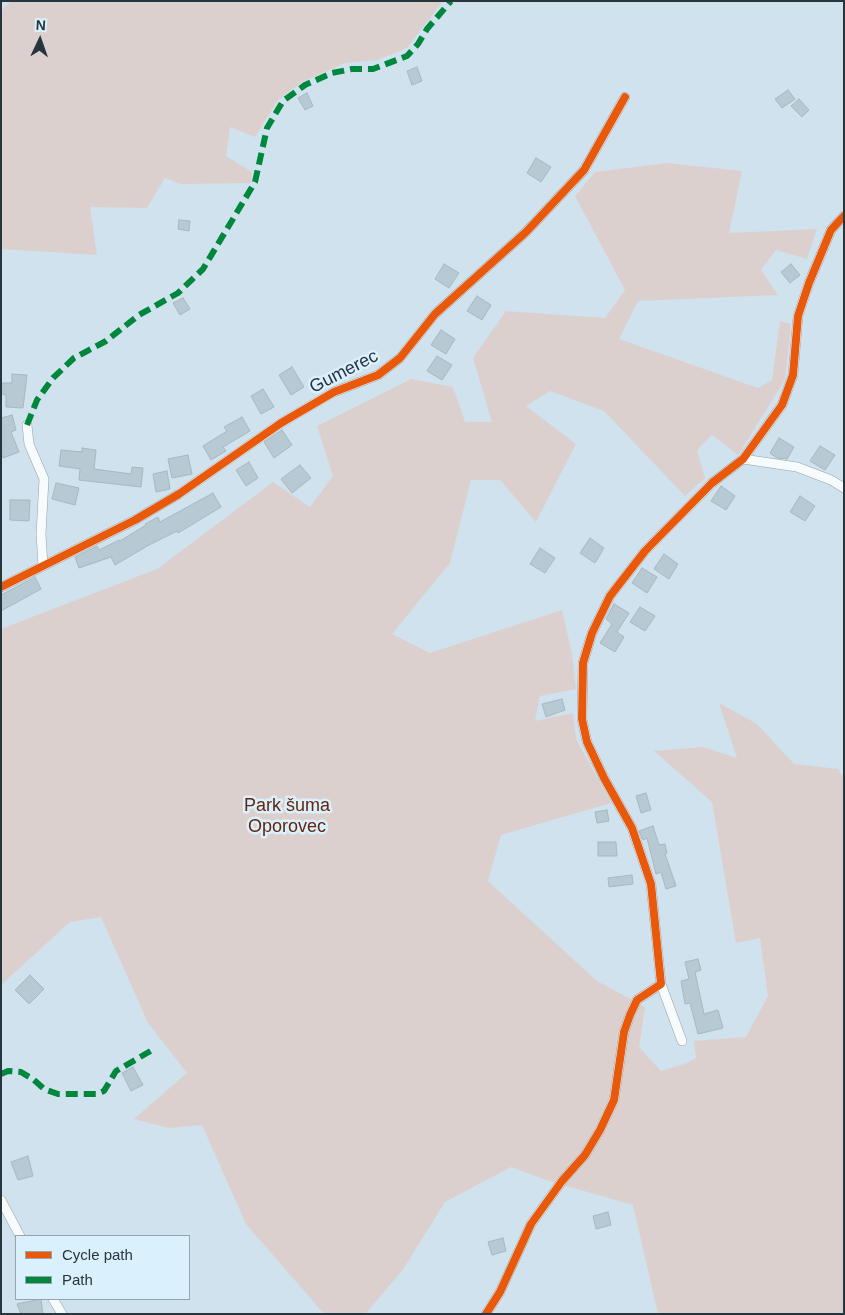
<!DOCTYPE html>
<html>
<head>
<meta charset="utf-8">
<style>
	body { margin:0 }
	#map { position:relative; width:845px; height:1315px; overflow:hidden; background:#cfe2ee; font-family:Helvetica,sans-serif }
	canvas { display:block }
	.frame { position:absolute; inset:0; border:2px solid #27353d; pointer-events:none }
	.legend { position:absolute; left:15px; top:1235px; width:175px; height:65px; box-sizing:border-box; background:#dbf0fd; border:1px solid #93a5b0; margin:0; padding:6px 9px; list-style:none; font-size:15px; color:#27353d }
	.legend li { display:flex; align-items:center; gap:10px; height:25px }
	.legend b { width:25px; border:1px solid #93a5b0 }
	.north { position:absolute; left:15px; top:15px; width:50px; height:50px; -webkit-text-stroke:4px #dbf0fd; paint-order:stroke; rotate:3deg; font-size:14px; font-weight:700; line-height:20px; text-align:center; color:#27353d }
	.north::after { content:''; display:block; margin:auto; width:18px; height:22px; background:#27353d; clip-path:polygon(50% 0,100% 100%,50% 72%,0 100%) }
</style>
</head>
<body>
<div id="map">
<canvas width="845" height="1315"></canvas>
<div class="frame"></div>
<ul class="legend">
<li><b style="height:6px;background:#e8590c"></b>Cycle path</li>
<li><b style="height:6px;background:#00873e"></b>Path</li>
</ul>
<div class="north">N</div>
</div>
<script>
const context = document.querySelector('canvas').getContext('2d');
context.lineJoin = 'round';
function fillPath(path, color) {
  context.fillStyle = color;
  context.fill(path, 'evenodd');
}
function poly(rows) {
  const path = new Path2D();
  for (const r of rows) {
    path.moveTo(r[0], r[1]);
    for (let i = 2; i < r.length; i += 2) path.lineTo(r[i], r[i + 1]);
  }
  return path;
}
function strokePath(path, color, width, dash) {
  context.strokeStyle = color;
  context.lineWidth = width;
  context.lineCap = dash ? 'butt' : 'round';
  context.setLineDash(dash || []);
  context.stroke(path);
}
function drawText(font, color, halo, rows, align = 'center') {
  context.font = font + ' Helvetica,sans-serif';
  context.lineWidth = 5;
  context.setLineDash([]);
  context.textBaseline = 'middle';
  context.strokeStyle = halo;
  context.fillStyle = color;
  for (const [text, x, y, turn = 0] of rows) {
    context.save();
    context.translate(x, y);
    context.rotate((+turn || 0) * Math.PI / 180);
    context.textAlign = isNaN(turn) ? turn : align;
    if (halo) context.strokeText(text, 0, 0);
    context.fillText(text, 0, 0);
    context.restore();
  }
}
fillPath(poly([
	[11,1,443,1,407,48,377,60,345,63,302,82,278,100,255,137,230,127,226,156,252,172,251,183,181,184,165,178,147,208,90,207,97,255,1,249,1,11],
	[667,163,742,171,729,233,817,229,807,259,776,250,761,270,778,295,638,301,619,339,758,388,772,380,780,321,791,324,785,380,738,455,712,435,697,450,705,478,685,496,604,411,550,391,526,406,576,444,536,522,500,480,471,480,450,563,392,634,430,653,562,610,572,654,576,689,540,696,535,721,573,713,576,739,611,803,501,835,488,881,597,981,645,1007,639,1047,661,1071,687,1063,696,1058,694,1041,746,1037,768,996,760,938,736,943,712,802,654,751,703,747,737,758,719,703,757,724,794,764,838,769,844,778,844,1314,658,1314,633,1205,549,1181,511,1167,445,1202,402,1271,365,1314,324,1314,246,1224,202,1125,169,1128,134,1119,187,1073,148,1023,101,917,70,922,1,985,1,629,157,569,273,482,310,507,333,476,317,426,411,379,453,387,465,422,492,422,473,358,506,311,605,318,625,290,575,196,595,172]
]), '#dcd0cf');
const building = poly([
	[417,67,422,81,412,85,407,71,417,67],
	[788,90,795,99,782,108,775,99,788,90],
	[307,93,313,106,305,110,298,98,307,93],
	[799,99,809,110,802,117,791,106,799,99],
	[536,158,551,167,541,182,527,173,536,158],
	[179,220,190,221,189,231,178,229,179,220],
	[444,264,459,273,449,288,435,279,444,264],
	[791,264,800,275,790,283,781,272,791,264],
	[477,296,491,305,482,320,467,311,477,296],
	[183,298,190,309,180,315,173,303,183,298],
	[441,330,455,339,446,354,431,345,441,330],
	[437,356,452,365,442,380,427,371,437,356],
	[292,367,304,387,291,395,279,375,292,367],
	[12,374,27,375,23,408,6,407,6,395,1,394,1,383,12,383,12,374],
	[263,389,274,407,261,414,251,396,263,389],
	[12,415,16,430,11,432,19,452,3,458,1,453,1,418,12,415],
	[242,417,250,431,223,447,226,451,211,460,203,446,227,431,224,427,242,417],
	[282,430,292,445,274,458,264,442,282,430],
	[779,438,794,447,787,459,777,458,770,453,779,438],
	[820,446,835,455,825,470,810,461,820,446],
	[82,448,96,450,94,469,131,474,132,467,143,468,141,487,79,480,80,469,59,466,61,450,82,452,82,448],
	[188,455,192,474,172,478,168,459,188,455],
	[249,462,258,478,246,486,236,470,249,462],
	[300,465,311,478,292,493,281,479,300,465],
	[167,471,170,489,156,492,153,474,167,471],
	[56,483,79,488,75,505,52,499,56,483],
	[721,486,735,496,726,510,711,501,721,486],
	[213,493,221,507,178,533,177,531,149,545,115,565,111,557,79,568,75,557,97,546,99,550,119,540,120,541,146,525,145,524,158,517,160,522,213,493],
	[800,496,815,506,805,521,790,512,800,496],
	[10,500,30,500,29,521,10,520,10,500],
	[590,538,604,548,595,563,580,553,590,538],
	[540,548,555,558,545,573,530,564,540,548],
	[664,554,678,564,669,579,654,569,664,554],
	[642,568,657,577,647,593,632,583,642,568],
	[35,577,41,589,1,611,1,595,35,577],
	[614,604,629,613,617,632,624,637,615,652,600,643,612,624,606,619,614,604],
	[640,607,655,616,645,631,630,622,640,607],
	[562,699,565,710,546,717,542,704,562,699],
	[646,793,651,810,641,813,636,796,646,793],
	[607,810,609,821,597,823,595,812,607,810],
	[653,826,659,845,665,844,667,853,665,854,676,886,666,889,661,872,656,874,647,838,643,840,639,831,653,826],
	[598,842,616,842,617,856,598,856,598,842],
	[632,875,633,884,609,887,608,878,632,875],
	[698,959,701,970,695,972,704,1014,718,1010,723,1028,698,1034,690,1003,685,1004,681,981,689,979,685,962,698,959],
	[30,975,44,989,29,1004,15,990,30,975],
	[133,1067,143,1085,131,1091,122,1073,133,1067],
	[28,1156,33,1176,18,1180,11,1162,28,1156],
	[608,1212,611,1225,596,1229,593,1216,608,1212],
	[503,1238,506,1251,492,1255,488,1242,503,1238],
	[41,1299,43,1314,21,1314,17,1304,41,1299]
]);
fillPath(building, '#b7c9d3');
strokePath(building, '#a8b7c0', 1);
const street = poly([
	[27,425,29,444,44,479,41,534,43,566],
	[743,459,797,467,831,480,844,488],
	[1,587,135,520,179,494,281,423,334,392,378,375,400,358,435,314,526,232,584,170,625,97],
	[661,984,682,1041],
	[1,1200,20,1236],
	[53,1299,62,1314],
	[486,1314,500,1292,531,1224,562,1181,585,1155,600,1130,614,1100,624,1032,630,1015,637,1000,661,984,651,884,632,828,604,778,587,742,582,719,583,663,592,633,610,596,645,551,712,483,743,459,782,405,793,375,798,316,809,283,831,230,844,216]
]);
strokePath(street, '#94a3ab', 10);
strokePath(street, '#f8fbfc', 9);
strokePath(poly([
	[27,425,37,400,53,378,74,358,106,341,139,315,178,293,203,269,255,182,267,128,283,101,305,85,332,73,352,69,373,69,407,56,418,44,427,29,451,1],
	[1,1074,8,1071,21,1072,34,1080,44,1089,58,1094,96,1094,104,1091,116,1071,154,1049]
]), '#00873e', 6, [12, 6]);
strokePath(poly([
	[1,587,135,520,179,494,281,423,334,392,378,375,400,358,435,314,526,232,584,170,625,97],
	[486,1314,500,1292,531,1224,562,1181,585,1155,600,1130,614,1100,624,1032,630,1015,637,1000,661,984,651,884,632,828,604,778,587,742,582,719,583,663,592,633,610,596,645,551,712,483,743,459,782,405,793,375,798,316,809,283,831,230,844,216]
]), '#e8590c', 8);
drawText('18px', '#27353d', '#dbf0fd', [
	["Gumerec",344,372,-27]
]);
drawText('18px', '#63260d', '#dbf0fd', [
	["Park šuma",287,806],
	["Oporovec",287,827]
]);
</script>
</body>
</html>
